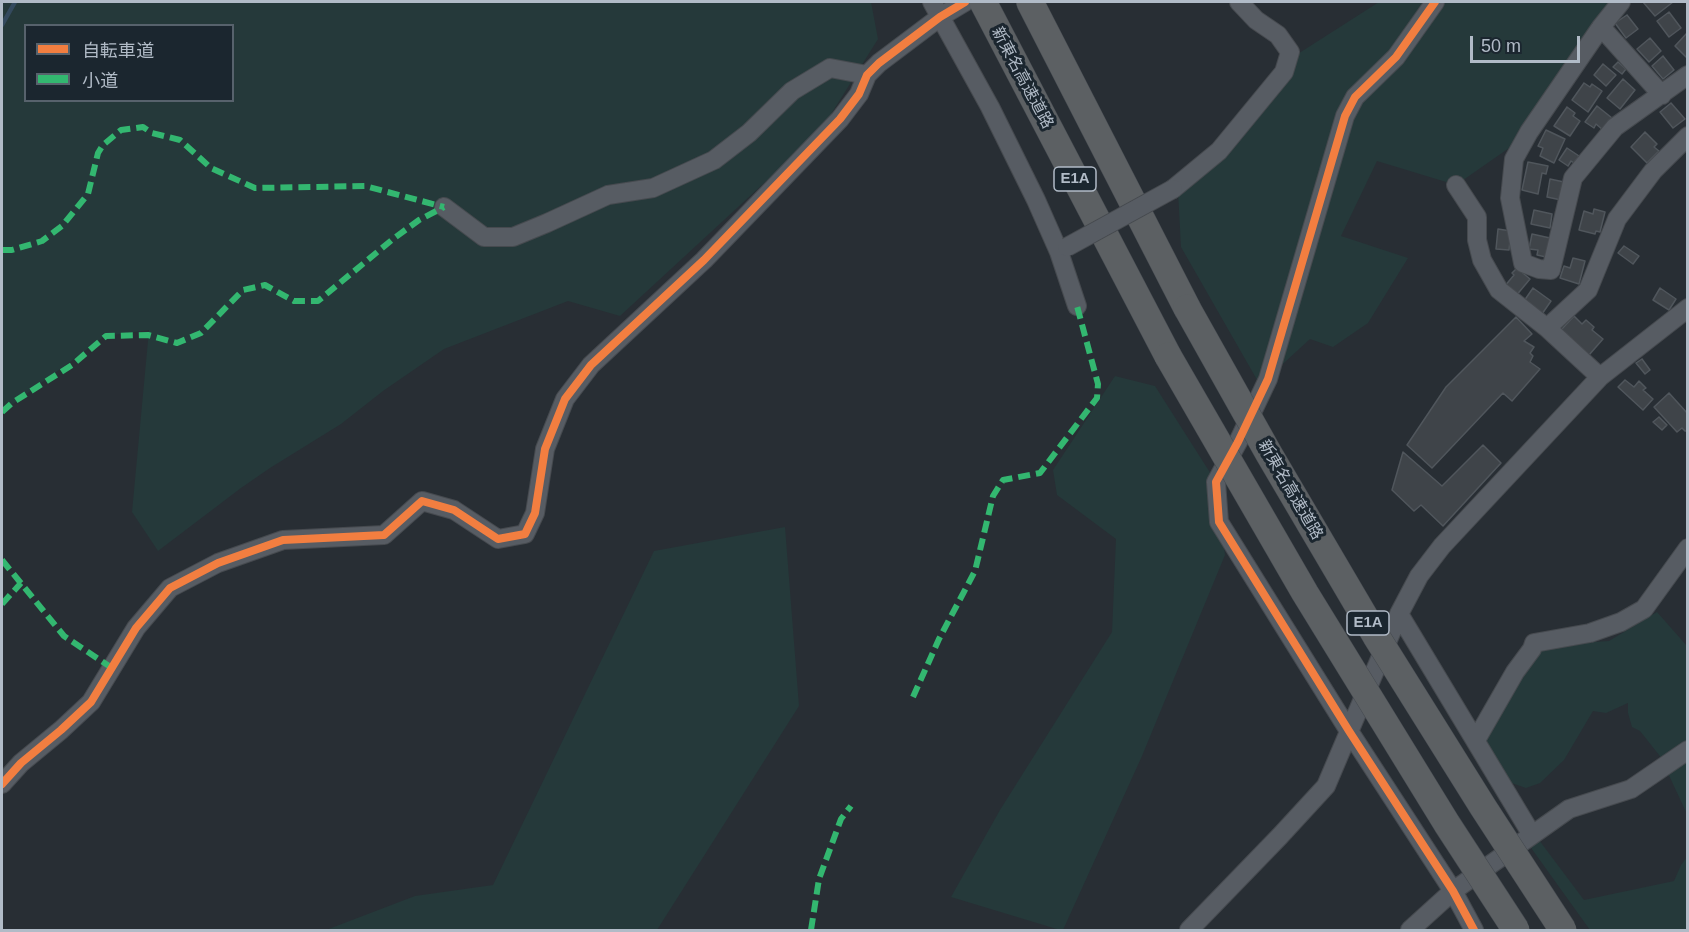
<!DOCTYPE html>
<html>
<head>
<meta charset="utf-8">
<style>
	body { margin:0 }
	#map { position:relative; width:1689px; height:932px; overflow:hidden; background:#282e34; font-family:Arial,"Noto Sans JP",sans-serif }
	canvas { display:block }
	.frame { position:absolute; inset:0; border:3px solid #b1bbc7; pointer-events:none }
	.legend { position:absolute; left:24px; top:24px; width:210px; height:78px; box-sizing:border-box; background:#1b262f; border:2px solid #57626c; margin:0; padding:8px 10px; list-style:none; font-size:18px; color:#b1bbc7 }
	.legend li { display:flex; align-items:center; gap:12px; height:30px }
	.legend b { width:30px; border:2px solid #57626c }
	.scale { position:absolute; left:1470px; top:36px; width:110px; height:27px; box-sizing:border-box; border:3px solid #b1bbc7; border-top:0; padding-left:8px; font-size:18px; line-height:21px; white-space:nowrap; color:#b1bbc7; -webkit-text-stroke:4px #1b262f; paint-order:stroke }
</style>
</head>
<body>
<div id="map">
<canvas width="1689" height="932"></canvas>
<div class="frame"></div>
<ul class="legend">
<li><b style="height:8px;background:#f27e40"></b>自転車道</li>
<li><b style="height:8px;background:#33b770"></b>小道</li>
</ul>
<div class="scale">50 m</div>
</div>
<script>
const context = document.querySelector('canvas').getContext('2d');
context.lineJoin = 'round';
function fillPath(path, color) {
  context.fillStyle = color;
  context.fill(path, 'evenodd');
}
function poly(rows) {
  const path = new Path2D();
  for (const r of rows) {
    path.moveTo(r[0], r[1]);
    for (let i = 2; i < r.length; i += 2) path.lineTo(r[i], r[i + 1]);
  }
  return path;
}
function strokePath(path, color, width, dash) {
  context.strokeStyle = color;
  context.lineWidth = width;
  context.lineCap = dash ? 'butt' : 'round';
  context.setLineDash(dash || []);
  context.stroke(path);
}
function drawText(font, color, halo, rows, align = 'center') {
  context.font = font + ' Arial,"Noto Sans JP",sans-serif';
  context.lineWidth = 6;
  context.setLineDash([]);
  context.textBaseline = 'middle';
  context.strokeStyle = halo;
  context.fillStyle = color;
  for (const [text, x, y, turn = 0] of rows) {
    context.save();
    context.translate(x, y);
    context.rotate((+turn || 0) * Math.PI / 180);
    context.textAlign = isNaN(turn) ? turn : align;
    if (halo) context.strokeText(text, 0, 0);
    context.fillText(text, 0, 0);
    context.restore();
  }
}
fillPath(poly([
	[2,2,871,2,878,39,828,119,776,172,620,316,568,301,444,349,383,391,341,424,270,468,241,488,158,551,132,512,149,330,105,336,2,412],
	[26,26,232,26,232,100,26,100],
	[1379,2,1622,2,1512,146,1456,185,1377,161,1341,236,1408,258,1368,323,1333,347,1310,339,1260,385,1181,247,1178,191,1293,57],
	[1115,376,1155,386,1216,482,1225,555,1142,756,1063,930,1060,930,951,897,1000,810,1112,632,1116,539,1057,495,1053,470],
	[785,527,799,706,657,930,326,930,415,896,493,885,654,551],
	[1657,612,1687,646,1687,746,1667,765,1640,731,1632,727,1628,713,1628,703,1606,713,1593,711,1564,760,1540,783,1526,788,1503,780,1479,739,1531,651,1550,645,1609,641],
	[1687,752,1687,814,1666,769],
	[1539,840,1584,900,1674,881,1681,865,1687,857,1687,930,1590,930,1529,845]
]), '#25393a');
strokePath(poly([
	[2,25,15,2]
]), '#344a5e', 4.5);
const building = poly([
	[1643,2,1673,2,1655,16,1643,2],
	[1669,12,1681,28,1669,37,1657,21,1669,12],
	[1627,15,1638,29,1626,38,1615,23,1627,15],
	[1687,33,1688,55,1686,57,1675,46,1687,33],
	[1650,38,1661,51,1649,62,1637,49,1650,38],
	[1663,56,1674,70,1663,79,1652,66,1663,56],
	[1618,62,1626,69,1622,74,1613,67,1618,62],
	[1603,64,1616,75,1606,86,1594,75,1603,64],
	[1623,79,1635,90,1620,109,1607,98,1623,79],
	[1584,83,1590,87,1592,84,1602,91,1588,112,1572,100,1584,83],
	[1671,103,1685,119,1673,128,1660,112,1671,103],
	[1597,106,1612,118,1603,130,1596,124,1594,128,1585,122,1597,106],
	[1567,107,1575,113,1573,116,1580,121,1570,136,1554,126,1567,107],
	[1546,130,1565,139,1554,163,1540,156,1543,148,1538,146,1546,130],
	[1645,132,1657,144,1654,147,1659,151,1647,163,1631,147,1645,132],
	[1567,148,1579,156,1574,163,1571,161,1568,166,1559,160,1567,148],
	[1528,162,1548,166,1546,174,1542,173,1538,194,1522,190,1528,162],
	[1550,179,1564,182,1561,200,1547,197,1550,179],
	[1594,209,1605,212,1600,232,1596,231,1595,234,1579,230,1584,211,1593,214,1594,209],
	[1534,210,1552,214,1550,228,1531,224,1534,210],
	[1498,229,1511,231,1509,250,1496,249,1498,229],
	[1532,234,1550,238,1546,257,1537,255,1538,250,1529,249,1532,234],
	[1624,246,1639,256,1633,264,1618,253,1624,246],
	[1573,258,1585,261,1579,284,1560,278,1564,266,1570,268,1573,258],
	[1517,268,1530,279,1515,297,1504,287,1514,275,1512,273,1517,268],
	[1533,288,1551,301,1542,314,1524,301,1533,288],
	[1660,288,1676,299,1669,310,1653,300,1660,288],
	[1574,316,1582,324,1586,320,1594,327,1592,330,1603,339,1589,355,1561,330,1574,316],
	[1516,317,1532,334,1524,341,1534,347,1530,353,1533,356,1530,362,1540,369,1512,401,1503,393,1432,468,1407,445,1446,387,1516,317],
	[1642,359,1650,370,1645,374,1636,363,1642,359],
	[1625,380,1634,387,1639,381,1646,388,1643,390,1653,399,1643,410,1618,387,1625,380],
	[1669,393,1688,414,1688,431,1685,431,1682,428,1677,432,1654,407,1669,393],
	[1659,417,1667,425,1662,430,1653,422,1659,417],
	[1483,445,1501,463,1443,526,1421,505,1414,511,1392,490,1403,452,1442,486,1483,445]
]);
fillPath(building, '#3f4449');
strokePath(building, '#50565c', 1.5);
const minor = poly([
	[932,2,990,107,1036,200,1059,252,1077,306],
	[1435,2,1396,57,1355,97,1345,116,1268,379,1238,442,1216,482,1219,522,1349,731,1453,891,1474,930],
	[1621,2,1601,27,1529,132,1514,159,1510,198,1523,263,1539,269,1551,270,1573,178,1615,127,1688,75],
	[1601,27,1662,95],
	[1456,185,1477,217,1477,240,1482,260,1499,290,1547,328,1600,377],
	[1173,189,1219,151,1284,72,1290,52,1278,35,1256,20,1239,2],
	[444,207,484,237,513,237,547,223,608,195,653,188,714,160,749,133,792,91,830,68,867,75],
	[1547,328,1588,290,1617,219,1653,171,1688,136],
	[1399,614,1532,835],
	[1476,740,1515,672,1532,649,1534,643,1590,633,1621,622,1644,609,1688,548],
	[2,784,21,763,61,730,91,702,136,628,170,588,218,563,283,540,384,535,422,501,454,510,498,539,525,534,535,513,545,449,565,399,591,365,704,260,840,119,859,94,867,75,879,63,940,17,965,2],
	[1189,930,1280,836,1326,786,1399,614,1419,576,1442,546,1600,377,1688,308],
	[1410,930,1453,891,1569,809,1631,789,1688,750]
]);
const highway = poly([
	[983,2,1168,356],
	[1030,2,1187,308]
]);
strokePath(minor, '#464a4f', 20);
strokePath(highway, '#454a50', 28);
strokePath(minor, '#575c63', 18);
strokePath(highway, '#5c6063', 27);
const minorBridge = poly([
	[1067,247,1173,189]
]);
const highwayBridge = poly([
	[1187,308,1269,454,1376,636,1483,807,1563,930],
	[1168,356,1305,593,1447,824,1516,930]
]);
strokePath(minorBridge, '#464a4f', 20, []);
strokePath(highwayBridge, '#454a50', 28, []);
strokePath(minorBridge, '#575c63', 18);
strokePath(highwayBridge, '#5c6063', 27);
strokePath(poly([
	[2,250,12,250,42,241,62,226,88,194,98,153,103,145,121,130,143,127,152,133,180,140,211,168,255,188,365,186,444,207],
	[2,412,12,403,72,365,106,336,148,335,177,343,201,333,243,290,265,285,294,301,318,301,393,239,419,220,444,207],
	[2,560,64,636,112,668],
	[2,604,21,583],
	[913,697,939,639,975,571,993,496,1003,480,1040,473,1097,398,1098,384,1077,306],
	[811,930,819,879,841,819,851,806]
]), '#33b770', 6, [12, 6]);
strokePath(poly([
	[1435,2,1396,57,1355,97,1345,116,1268,379,1238,442,1216,482,1219,522,1349,731,1453,891,1474,930],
	[2,784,21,763,61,730,91,702,136,628,170,588,218,563,283,540,384,535,422,501,454,510,498,539,525,534,535,513,545,449,565,399,591,365,704,260,840,119,859,94,867,75,879,63,940,17,965,2]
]), '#f27e40', 8);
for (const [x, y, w] of [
	[1075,179,42],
	[1368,623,42]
]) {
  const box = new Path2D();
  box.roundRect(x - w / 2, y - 12, w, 24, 4.5);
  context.fillStyle = '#1b262f';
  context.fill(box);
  strokePath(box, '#b1bbc7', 1.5);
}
drawText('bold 15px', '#b1bbc7', null, [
	["E1A",1075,179],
	["E1A",1368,623]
]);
drawText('16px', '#b1bbc7', '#1b262f', [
	["新東名高速道路",1022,78,62],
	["新東名高速道路",1290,490,60]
]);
</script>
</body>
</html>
